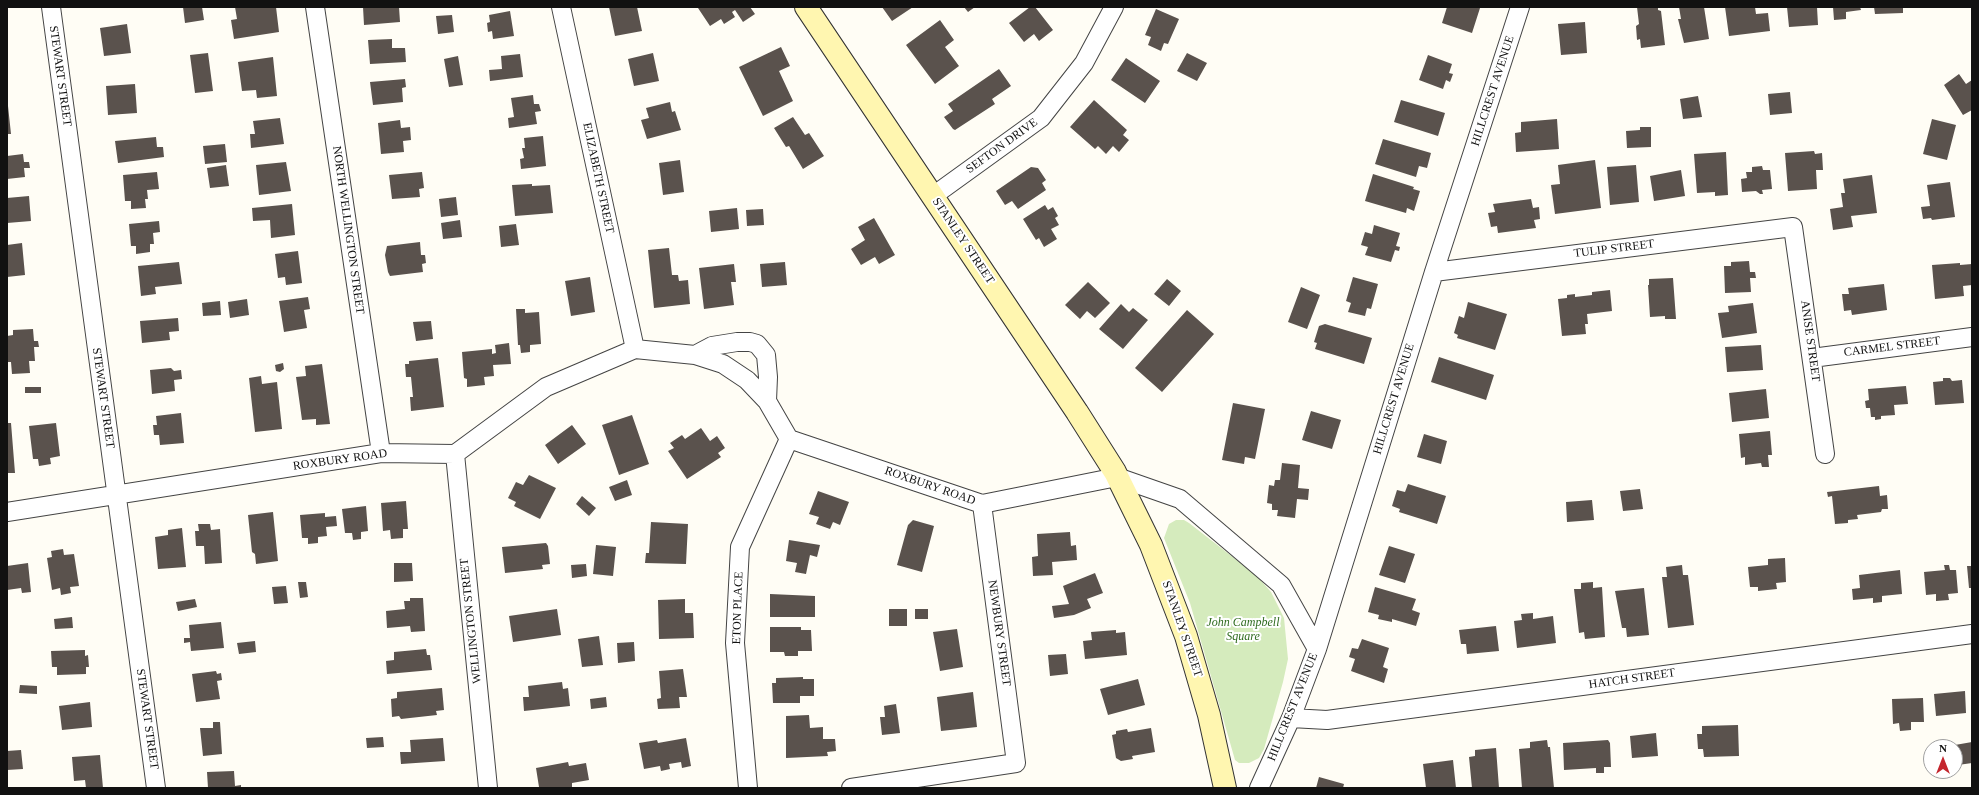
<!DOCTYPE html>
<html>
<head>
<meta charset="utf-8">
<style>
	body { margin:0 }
	#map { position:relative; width:1979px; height:795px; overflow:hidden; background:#fffdf5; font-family:"Times New Roman",serif }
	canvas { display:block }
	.frame { position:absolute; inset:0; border:8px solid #111; pointer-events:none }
	.north { position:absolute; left:1923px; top:739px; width:40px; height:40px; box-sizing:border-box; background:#fff; border:1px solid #a0a0a0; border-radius:50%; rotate:0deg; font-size:11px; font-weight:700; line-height:16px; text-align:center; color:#111 }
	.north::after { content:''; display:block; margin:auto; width:14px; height:18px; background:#c4262e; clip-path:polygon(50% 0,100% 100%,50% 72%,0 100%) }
</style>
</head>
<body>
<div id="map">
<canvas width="1979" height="795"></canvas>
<div class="frame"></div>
<div class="north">N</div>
</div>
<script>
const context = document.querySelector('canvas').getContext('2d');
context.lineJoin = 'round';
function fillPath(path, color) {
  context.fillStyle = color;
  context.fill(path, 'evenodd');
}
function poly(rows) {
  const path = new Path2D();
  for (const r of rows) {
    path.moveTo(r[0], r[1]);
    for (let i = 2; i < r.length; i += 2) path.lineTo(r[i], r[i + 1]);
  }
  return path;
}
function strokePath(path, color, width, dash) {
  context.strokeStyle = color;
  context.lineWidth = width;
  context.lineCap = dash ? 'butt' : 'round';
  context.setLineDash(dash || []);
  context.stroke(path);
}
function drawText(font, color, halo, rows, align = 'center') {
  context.font = font + ' "Times New Roman",serif';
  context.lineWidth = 4;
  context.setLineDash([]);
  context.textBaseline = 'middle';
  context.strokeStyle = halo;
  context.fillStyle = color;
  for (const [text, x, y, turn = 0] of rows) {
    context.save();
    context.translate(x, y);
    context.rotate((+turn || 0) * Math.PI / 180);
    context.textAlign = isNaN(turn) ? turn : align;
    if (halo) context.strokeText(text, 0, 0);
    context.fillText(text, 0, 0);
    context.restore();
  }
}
fillPath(poly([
	[1176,520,1184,520,1189,523,1256,575,1271,592,1284,618,1288,659,1283,682,1264,749,1259,758,1249,763,1239,763,1235,760,1190,603,1164,538,1169,524]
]), '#d5ebbd');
fillPath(poly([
	[183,7,202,7,204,20,185,23],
	[235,7,276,7,279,32,234,39,231,20,237,19],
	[363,7,399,7,400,22,364,25],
	[609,7,637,7,642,31,615,36],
	[699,7,750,7,755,14,743,22,735,10,732,12,735,17,724,24,721,19,710,26,698,8],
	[882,7,913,7,892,21],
	[964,7,975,7,968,12],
	[1030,7,1035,7,1053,30,1039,41,1034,34,1024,42,1009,23],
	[1447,7,1480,8,1472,33,1442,23],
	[1637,7,1658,7,1658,10,1661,11,1665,45,1641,48,1640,39,1637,40,1636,26,1639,24],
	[1679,7,1704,7,1709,39,1684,43,1678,19,1681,19],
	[1725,7,1755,7,1756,14,1768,13,1770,31,1729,36],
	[1787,7,1817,7,1818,25,1789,27],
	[1833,7,1860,7,1861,10,1846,12,1846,19,1834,20],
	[1874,7,1903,7,1903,13,1875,14],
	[1156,9,1179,19,1168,44,1164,43,1161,51,1148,45,1151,37,1145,35],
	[510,11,514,36,493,39,492,31,488,32,487,23,490,22,489,15],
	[452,15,454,32,438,34,436,16],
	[940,20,954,40,945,47,959,66,935,84,906,45],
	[1585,22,1587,53,1561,55,1558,24],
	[127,24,131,53,104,56,100,28],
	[392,39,392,48,405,48,406,62,370,64,368,40],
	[781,47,790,66,779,71,793,101,763,116,739,67],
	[208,53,213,91,195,93,190,55],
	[653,53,659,81,634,86,628,59],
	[1187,53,1207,63,1197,81,1177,71],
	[520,54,523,77,490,81,489,70,502,69,501,56],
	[1428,55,1452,64,1449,73,1453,74,1450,82,1446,80,1443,89,1419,80],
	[458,56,463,85,449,87,444,59],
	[273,57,277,96,257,98,256,90,242,91,238,62],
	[1126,58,1160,81,1145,103,1111,80],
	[999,69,1011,86,992,99,995,104,955,130,953,129,944,117,953,111,948,104],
	[1959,74,1966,84,1972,80,1972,110,1963,115,1944,85],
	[405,79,406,87,402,88,403,102,373,105,370,82],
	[135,84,137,113,108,115,106,86],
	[1790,92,1792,113,1770,115,1768,94],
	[533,95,534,104,539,104,541,111,535,112,537,124,509,128,508,118,514,117,511,98],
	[1698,96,1702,117,1683,119,1680,99],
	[1094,100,1127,130,1123,135,1129,140,1119,152,1113,146,1106,154,1098,146,1095,149,1070,127],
	[1401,100,1445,113,1438,136,1394,122],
	[670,102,672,112,675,111,681,130,647,139,641,120,649,118,646,108],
	[8,106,11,134,7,134,7,107],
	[793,117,805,135,809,133,824,156,803,169,789,146,786,147,774,128],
	[280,118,284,144,251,148,250,134,255,134,253,121],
	[1557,119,1559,149,1516,152,1515,133,1521,132,1521,122],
	[1932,119,1956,125,1947,160,1923,154],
	[400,120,401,128,410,127,411,140,403,141,404,152,381,154,378,123],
	[1640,127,1651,127,1651,147,1627,148,1626,131,1640,130],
	[543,136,546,166,521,169,520,159,524,158,522,148,525,148,524,138],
	[156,137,157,147,163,147,164,157,118,163,115,141],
	[1383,139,1431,153,1427,168,1419,166,1416,177,1375,164],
	[225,144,227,162,205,164,203,146],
	[1814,151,1815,154,1822,153,1823,170,1816,170,1817,189,1788,191,1785,153],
	[1726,152,1728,195,1715,196,1715,192,1697,193,1694,154],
	[23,154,24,162,29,162,30,168,24,168,25,177,7,179,7,156],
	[680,160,684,192,663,195,659,163],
	[1595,160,1601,208,1555,214,1551,185,1560,184,1558,165],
	[286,162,291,191,259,195,256,165],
	[226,165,229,186,210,188,207,168],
	[1636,165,1639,202,1610,205,1607,167],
	[1762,166,1763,170,1770,170,1772,189,1762,190,1763,194,1760,194,1756,191,1742,192,1741,179,1747,178,1746,172,1752,172,1752,167],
	[1031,167,1038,168,1046,180,1042,183,1046,190,1018,209,1012,201,1005,205,996,191],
	[1681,170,1685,196,1654,201,1650,176],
	[157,172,159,189,147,190,148,199,145,199,146,208,131,209,131,201,125,201,123,175],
	[422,172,424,188,419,189,420,197,392,199,389,175],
	[1373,174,1414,187,1413,189,1420,191,1414,211,1407,208,1406,213,1365,201],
	[1872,175,1877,213,1851,216,1853,227,1833,230,1830,209,1843,207,1841,193,1845,193,1843,179],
	[1950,182,1955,217,1932,220,1931,218,1923,219,1921,207,1930,206,1927,185],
	[532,184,532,186,550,185,553,213,515,216,512,185],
	[29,196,31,221,7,223,7,198],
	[456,197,458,215,441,217,439,199],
	[1531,199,1533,208,1539,207,1540,219,1534,220,1536,228,1498,233,1497,226,1491,227,1488,213,1495,212,1493,204],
	[292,204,295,235,271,238,270,220,253,221,252,208],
	[1045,205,1048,210,1053,207,1058,216,1055,218,1059,225,1051,229,1057,239,1044,247,1039,238,1036,240,1023,219],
	[737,208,739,229,711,232,709,211],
	[763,209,764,225,747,226,746,210],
	[874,218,895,255,879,264,875,257,861,265,851,249,865,240,858,227],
	[460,220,462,237,443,239,441,223],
	[159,221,160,232,153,233,154,244,150,244,150,252,136,254,136,246,131,246,129,224],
	[516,224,519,245,501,247,499,226],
	[1374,225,1400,233,1396,246,1400,247,1399,251,1395,250,1391,262,1365,255,1368,247,1361,245,1365,232,1372,234],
	[420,242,421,255,425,255,426,263,422,264,423,272,390,276,388,272,385,255,387,246],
	[22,243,25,275,7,277,7,245],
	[669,248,672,275,678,275,679,281,688,280,690,304,654,308,648,250],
	[298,251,302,283,286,285,285,277,278,278,275,254],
	[1749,261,1750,272,1755,272,1756,278,1750,278,1751,292,1725,293,1724,266,1731,266,1731,262],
	[179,262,182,284,155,287,156,294,141,296,138,266],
	[785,262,787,285,762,287,760,264],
	[1960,263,1960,265,1972,264,1972,285,1963,286,1964,296,1935,299,1932,265],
	[734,264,736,282,731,282,734,305,704,309,699,268],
	[590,277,595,312,571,316,565,281],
	[1353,277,1378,284,1371,309,1367,308,1365,316,1348,312,1351,303,1346,301],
	[1673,278,1676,319,1665,319,1665,316,1650,317,1648,285,1649,285,1649,279],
	[1167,279,1181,291,1169,306,1154,294],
	[1088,282,1110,303,1095,318,1087,311,1080,319,1065,305],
	[1884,284,1887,310,1852,315,1851,310,1844,311,1842,294,1849,294,1848,288],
	[1301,287,1320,295,1307,329,1288,322],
	[1610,290,1612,311,1587,314,1588,324,1585,324,1586,334,1562,336,1558,299,1567,298,1567,295,1575,294,1575,297,1592,295,1592,292],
	[308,297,310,309,304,310,307,328,284,332,279,301],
	[247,299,249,315,230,318,228,302],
	[220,301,221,315,203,316,202,303],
	[1468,302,1507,314,1495,350,1457,338,1458,335,1454,333,1459,316,1464,318],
	[1753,303,1757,333,1722,338,1718,313,1729,312,1728,306],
	[1121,304,1129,312,1133,308,1148,320,1123,349,1099,329],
	[516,309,525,309,525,313,539,312,541,344,530,345,530,352,521,353,520,345,518,345],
	[1187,310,1214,334,1162,392,1135,368],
	[178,318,179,331,169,332,170,340,142,343,140,321],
	[431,321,433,339,416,341,413,322],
	[1325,324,1372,338,1364,364,1315,349,1317,343,1314,342,1319,326],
	[33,329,34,341,38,341,39,347,34,347,35,361,29,361,30,373,12,374,11,362,7,362,7,336,13,335,13,330],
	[509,343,511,364,493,365,494,376,484,377,485,385,467,387,467,379,464,378,462,352,492,349,492,354,496,353,495,345],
	[1761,345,1763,370,1727,372,1725,347],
	[1439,357,1494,375,1486,400,1431,382],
	[438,358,444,407,411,411,410,397,413,397,411,377,406,377,405,364,409,364,409,361],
	[283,363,284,369,280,372,276,371,275,365],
	[322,364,330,424,316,425,316,419,302,420,296,377,306,376,305,366],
	[171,368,174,371,181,370,182,379,174,380,175,391,152,394,150,370],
	[261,376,262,384,277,382,282,429,255,432,249,378],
	[1943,378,1950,378,1952,381,1962,380,1964,403,1935,405,1933,382,1943,381],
	[1906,386,1908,404,1894,405,1895,415,1881,416,1881,419,1875,420,1875,417,1871,417,1870,408,1866,408,1865,401,1869,400,1868,389],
	[25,387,41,387,41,393,25,393],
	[1766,389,1769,418,1732,422,1729,393],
	[1233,403,1265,409,1255,459,1245,457,1244,464,1222,460],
	[1311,411,1341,420,1332,449,1302,440],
	[181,413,184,443,160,445,159,435,154,435,153,425,157,425,156,416],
	[632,415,649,464,619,475,602,425],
	[7,423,11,423,15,473,7,473],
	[56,423,60,456,50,458,51,464,39,466,38,459,33,459,29,426],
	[572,425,586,444,558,464,545,445],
	[701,428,710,441,717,436,725,448,718,453,721,457,687,479,668,451,674,448,670,443,682,435,685,439],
	[1770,431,1772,455,1768,455,1769,467,1762,467,1761,463,1745,465,1745,457,1741,458,1739,434],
	[1424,434,1447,441,1441,464,1417,457],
	[1282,463,1300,465,1298,488,1309,489,1308,500,1297,499,1295,518,1277,516,1278,510,1272,510,1272,504,1267,503,1269,485,1274,486,1275,480,1280,480],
	[529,475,556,488,540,519,514,506,516,502,508,498,516,482,523,485],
	[627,480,632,495,615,501,609,487],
	[1408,484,1446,496,1437,524,1399,512,1400,509,1392,506,1397,490,1405,492],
	[1879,486,1880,496,1887,495,1888,509,1882,509,1881,512,1857,515,1858,519,1848,520,1848,523,1835,524,1832,496,1828,497,1827,492],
	[1640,489,1643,509,1623,511,1620,491],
	[818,491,849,502,840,525,833,522,830,529,816,524,819,517,809,514],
	[582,496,596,508,589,516,576,504],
	[1592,500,1594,520,1567,522,1566,502],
	[406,501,408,529,403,529,403,538,391,539,390,530,383,531,381,503],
	[366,506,368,531,361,532,361,539,353,540,352,533,345,533,342,509],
	[273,512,278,561,256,564,255,554,252,552,248,515],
	[325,513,325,517,336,516,337,526,326,527,327,536,318,537,318,543,308,544,308,538,302,538,300,515],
	[913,520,934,526,922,572,897,565,908,525],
	[651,522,688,524,686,564,645,563,646,553,649,553],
	[198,524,210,524,211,530,220,529,222,563,205,564,204,546,196,546,195,531,199,531],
	[182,528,186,567,158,569,155,537,168,535,168,530],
	[1070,532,1071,546,1076,545,1077,560,1052,562,1053,575,1033,576,1032,557,1038,556,1037,534],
	[789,540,820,545,817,557,810,555,806,574,795,572,797,563,786,561],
	[546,543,548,546,550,564,542,565,543,569,505,573,502,547],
	[596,545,616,547,613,576,593,574],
	[1389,546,1415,554,1405,583,1379,575],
	[63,549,64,555,74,554,79,586,70,587,71,593,61,595,60,588,52,590,47,558,52,557,51,551],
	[1785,558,1786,582,1776,583,1777,589,1758,591,1758,587,1750,587,1748,567,1768,565,1768,559],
	[28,563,31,592,22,593,21,588,7,590,7,566],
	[394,563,412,563,413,581,394,582],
	[586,564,587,576,572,578,571,565],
	[1682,565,1683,575,1688,575,1694,625,1668,628,1662,577,1667,577,1666,567],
	[1944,565,1949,565,1950,570,1956,570,1958,593,1948,594,1949,600,1936,601,1936,594,1926,595,1924,572,1945,570],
	[1967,566,1972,566,1972,588,1969,588],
	[1900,570,1902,594,1882,596,1882,602,1873,603,1873,598,1853,600,1852,589,1860,588,1859,575],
	[1095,573,1103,593,1087,599,1091,608,1074,615,1054,618,1052,606,1069,604,1063,586],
	[298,582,306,582,308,597,300,598],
	[1593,582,1593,588,1602,587,1605,637,1585,639,1584,632,1579,633,1574,589,1581,589,1581,583],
	[286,586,288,603,274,604,272,587],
	[1375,587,1416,599,1412,610,1420,613,1416,626,1392,619,1392,622,1378,619,1379,615,1368,612],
	[1644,588,1649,635,1627,637,1626,628,1622,628,1615,591],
	[770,594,815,596,815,617,770,617],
	[410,598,423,598,425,631,411,632,410,626,387,628,386,611,405,609,404,601,410,601],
	[195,599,197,607,178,611,176,602],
	[685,599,685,613,693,613,694,638,659,639,658,600],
	[557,609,561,635,513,642,509,616],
	[889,609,907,609,907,626,889,626],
	[915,609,928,609,928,619,915,619],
	[1533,613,1533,619,1553,616,1556,643,1517,648,1514,621,1522,620,1521,614],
	[72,617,73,628,55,629,54,619],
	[221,622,224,648,191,651,190,642,184,643,184,638,190,638,189,625],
	[1496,626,1499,651,1467,654,1466,644,1461,644,1459,630],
	[770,627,801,627,801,630,811,630,812,651,798,651,798,656,785,656,784,652,770,652],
	[957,629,963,667,940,671,933,632],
	[1116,630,1116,633,1125,632,1127,655,1085,659,1083,641,1092,640,1091,632],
	[599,636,603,665,582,667,578,639],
	[1362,639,1389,648,1383,667,1388,669,1384,683,1351,671,1355,659,1349,657,1352,648,1358,649],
	[255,641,256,652,239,654,237,643],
	[634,642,635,661,618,663,617,643],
	[426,649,427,655,430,655,432,670,387,674,386,661,394,660,394,652],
	[85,650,85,656,88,655,89,667,86,667,86,674,57,675,57,667,52,667,51,651],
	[1066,654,1068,674,1050,676,1048,655],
	[683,669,687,697,679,697,680,708,658,709,657,699,661,698,659,671],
	[216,671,217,674,221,673,222,680,217,681,220,699,196,702,192,674],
	[803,677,803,679,814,679,814,696,800,696,800,703,773,703,772,683,776,683,776,678],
	[1138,679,1145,705,1108,715,1100,689],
	[562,682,563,689,568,688,570,706,524,711,523,697,529,697,528,686],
	[20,685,37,686,37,694,19,693],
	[442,688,444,710,436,711,437,715,401,719,399,716,392,717,391,699,397,698,397,692],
	[1965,691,1966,713,1936,716,1934,694],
	[973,692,977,727,941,731,937,697],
	[606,697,607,707,591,709,590,699],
	[1923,698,1924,722,1911,722,1911,730,1900,731,1899,723,1893,724,1892,699],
	[90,702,92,727,62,730,59,706],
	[896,704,900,733,882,735,880,717,885,717,884,706],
	[809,715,810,728,823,727,823,739,835,739,836,751,827,752,828,756,786,758,786,716],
	[213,722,220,722,222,754,203,756,200,728,213,728],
	[1738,725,1739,756,1704,757,1703,749,1698,749,1697,734,1702,734,1702,726],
	[1151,728,1155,752,1132,756,1133,759,1121,761,1116,758,1112,735,1116,734,1116,731,1127,729,1128,732],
	[1656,733,1658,756,1632,758,1630,736],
	[383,737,384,747,367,748,366,738],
	[443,738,445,761,401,764,400,752,411,752,410,740],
	[686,738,691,766,682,768,681,762,669,764,670,769,661,771,660,766,644,769,639,743,657,740,658,743],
	[1547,740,1548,747,1550,747,1554,788,1522,788,1519,749,1530,748,1530,742],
	[1608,740,1610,743,1611,767,1604,767,1604,773,1596,773,1596,768,1564,770,1563,743],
	[1972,742,1972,763,1958,765,1955,745],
	[1496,748,1499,788,1472,788,1469,757,1475,756,1475,750],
	[21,750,23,769,7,770,7,751],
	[100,755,103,788,86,788,85,780,74,781,72,757],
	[1453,760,1456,788,1426,788,1423,764],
	[568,762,569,766,586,763,589,780,572,783,572,788,539,787,536,768],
	[234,771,235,786,241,785,241,788,208,788,207,772],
	[1319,777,1344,784,1343,788,1316,788]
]), '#5a524d');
const minor = poly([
	[51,7,156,788],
	[315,7,381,453],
	[561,7,635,349],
	[933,196,1041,118,1084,63,1114,7],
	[1434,272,1793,227,1825,454],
	[695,355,712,346,737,342,750,342,757,344,766,355,768,377,767,401],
	[1812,358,1972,337],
	[455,454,488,788],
	[7,512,381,453,455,454,546,387,635,349,695,355,723,364,747,380,767,401,789,439,982,504,1117,477,1180,499,1281,585,1317,649],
	[1291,718,1327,720,1972,634],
	[748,788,735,643,740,547,789,439],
	[851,788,1016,763,982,504],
	[1259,788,1291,718,1317,649,1434,272,1520,7]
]);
const secondary = poly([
	[806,7,1077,412,1115,472,1151,545,1186,636,1209,715,1225,788]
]);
strokePath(minor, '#444', 20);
strokePath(secondary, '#333', 24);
strokePath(minor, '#fff', 18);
strokePath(secondary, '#fff6b0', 22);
drawText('12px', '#111', '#fff', [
	["STEWART STREET",60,76,82],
	["HILLCREST AVENUE",1493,91,-72],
	["SEFTON DRIVE",1002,146,-36],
	["ELIZABETH STREET",598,178,78],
	["NORTH WELLINGTON STREET",348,230,82],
	["STANLEY STREET",963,241,56],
	["TULIP STREET",1614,249,-7],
	["ANISE STREET",1810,341,82],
	["CARMEL STREET",1892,347,-7],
	["STEWART STREET",103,398,82],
	["HILLCREST AVENUE",1394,399,-73],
	["ROXBURY ROAD",340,460,-8],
	["ROXBURY ROAD",930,486,19],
	["ETON PLACE",738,608,-88],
	["WELLINGTON STREET",471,621,-96],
	["STANLEY STREET",1182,629,71],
	["NEWBURY STREET",999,633,82],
	["HATCH STREET",1632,679,-8],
	["HILLCREST AVENUE",1293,707,-68],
	["STEWART STREET",147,719,82]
]);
drawText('italic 12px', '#2f6b1f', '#fff', [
	["John Campbell",1243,623],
	["Square",1243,637]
]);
</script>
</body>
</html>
